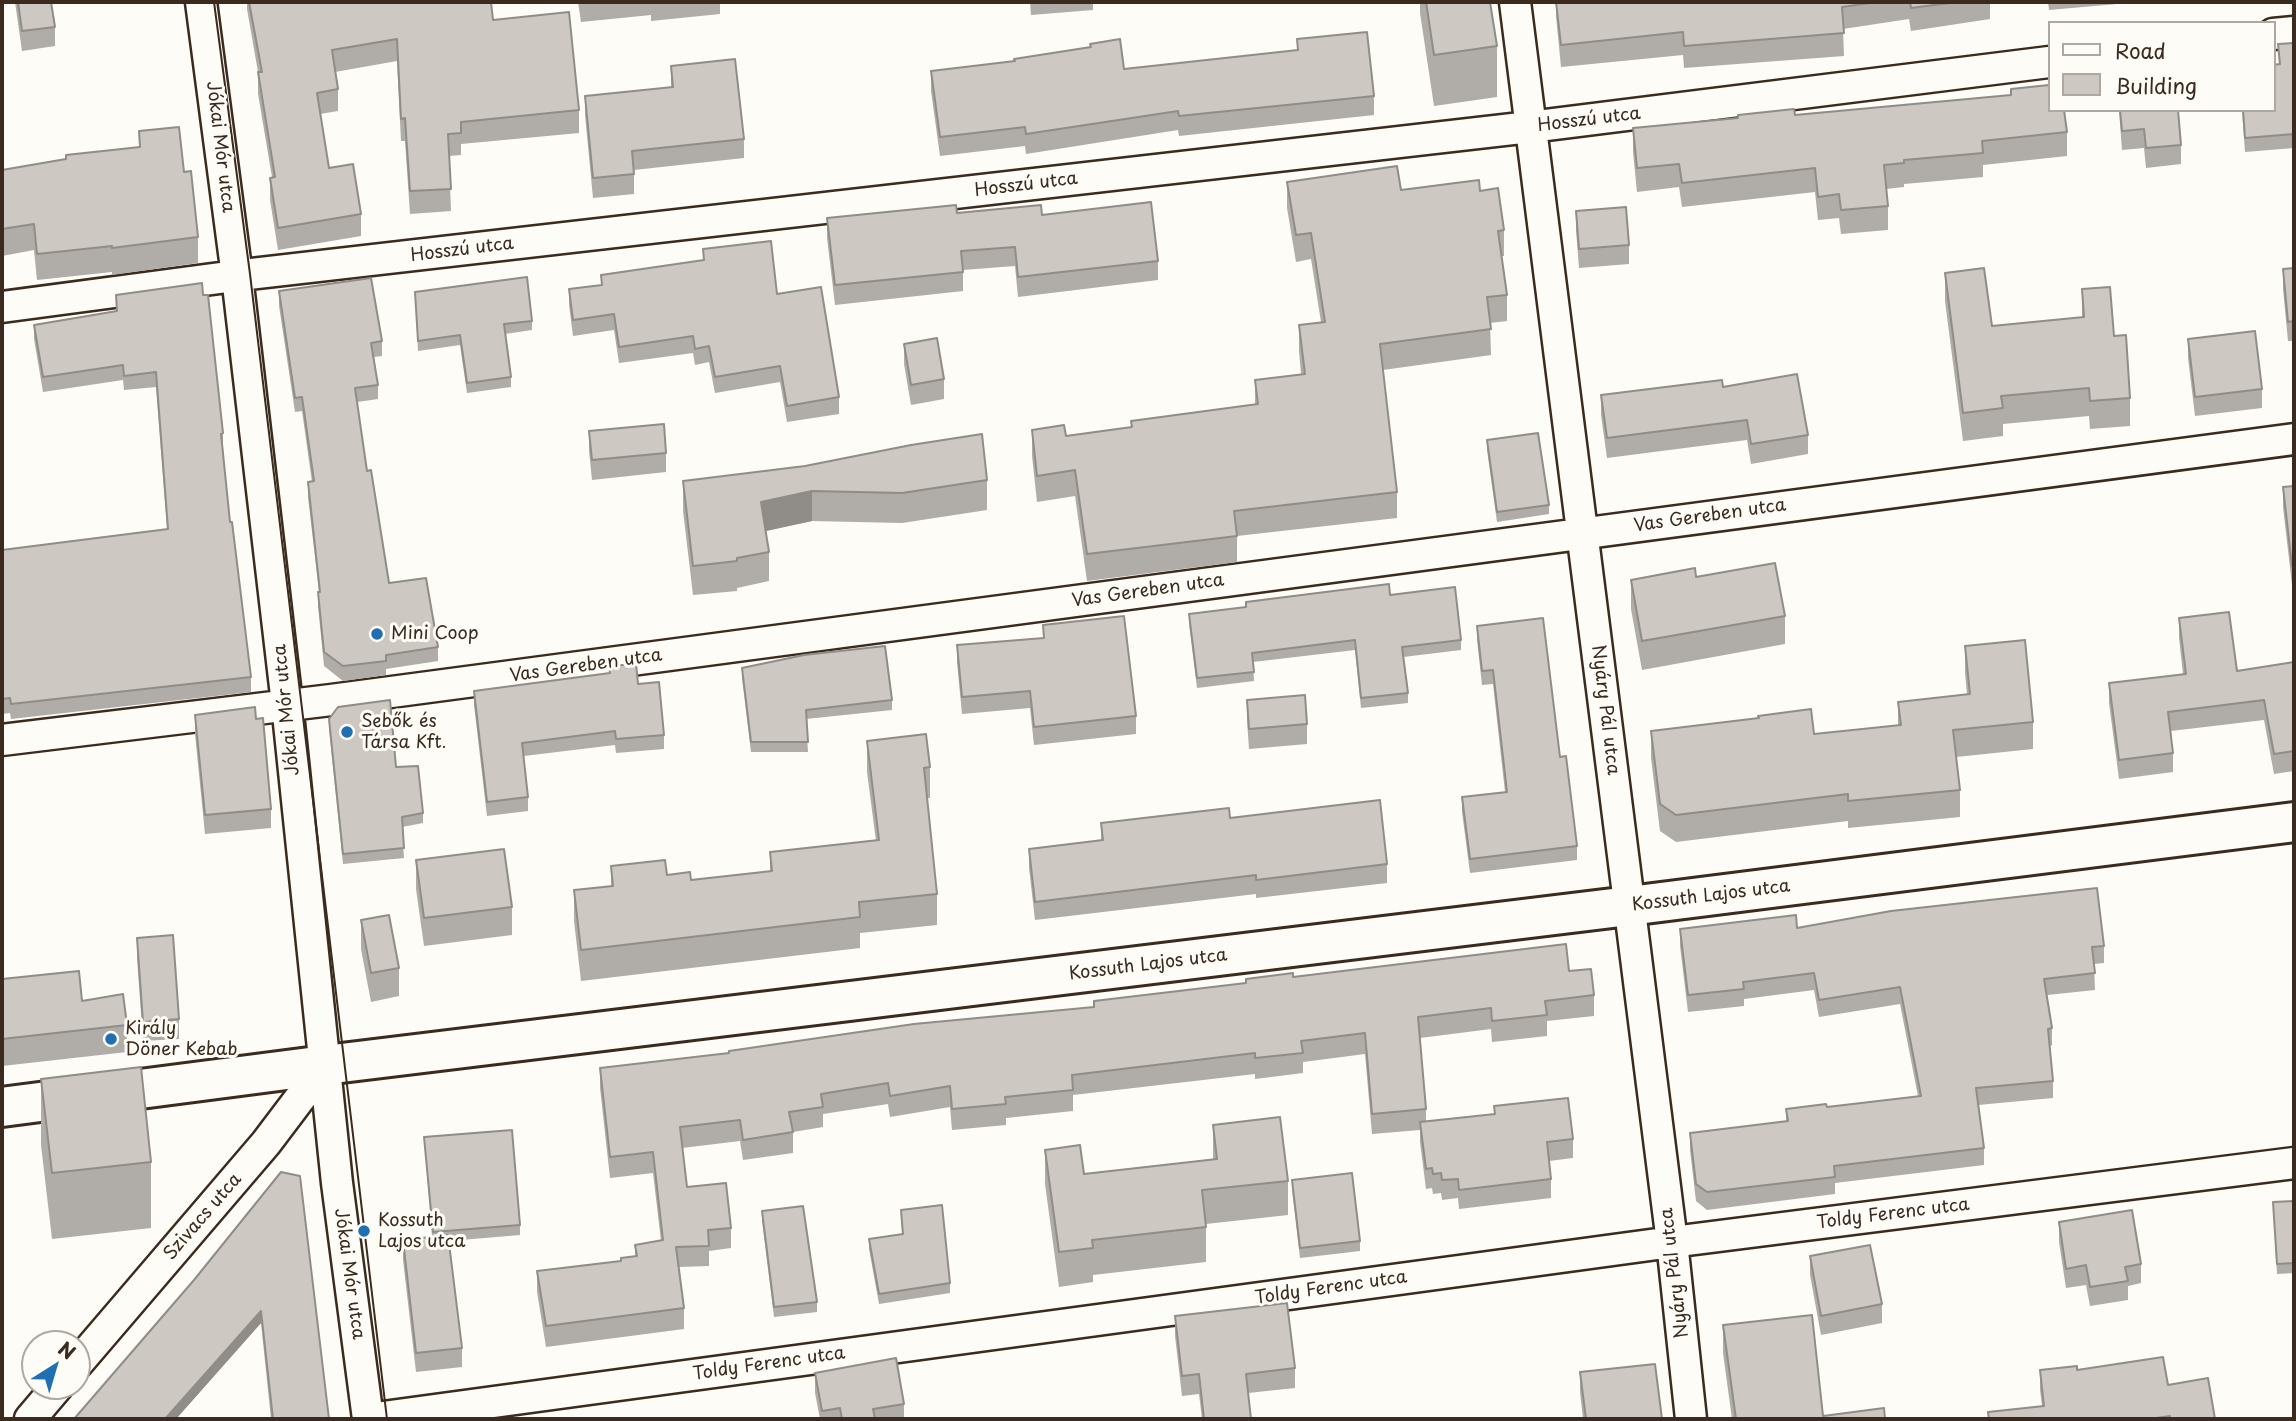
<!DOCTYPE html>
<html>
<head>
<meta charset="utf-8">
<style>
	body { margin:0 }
	#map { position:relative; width:2296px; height:1421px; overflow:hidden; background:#fdfcf7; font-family:"Playpen Sans",sans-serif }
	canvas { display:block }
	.frame { position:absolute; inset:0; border:4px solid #3b2a1e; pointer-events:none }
	.legend { position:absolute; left:2048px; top:21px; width:228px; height:91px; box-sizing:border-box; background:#fdfcf7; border:2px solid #afa8a0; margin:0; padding:9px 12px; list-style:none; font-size:21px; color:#3b2a1e }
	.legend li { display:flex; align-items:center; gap:14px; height:35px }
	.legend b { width:35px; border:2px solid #afa8a0 }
	.north { position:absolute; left:21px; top:1330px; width:70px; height:70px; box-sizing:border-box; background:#fdfcf7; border:2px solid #afa8a0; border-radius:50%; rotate:37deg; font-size:19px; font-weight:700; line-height:28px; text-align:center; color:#3b2a1e }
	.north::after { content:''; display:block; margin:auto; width:24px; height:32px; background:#1f6fb2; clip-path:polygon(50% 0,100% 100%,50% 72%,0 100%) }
</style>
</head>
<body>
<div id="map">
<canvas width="2296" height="1421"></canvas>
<div class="frame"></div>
<ul class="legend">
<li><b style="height:9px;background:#fdfcf7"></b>Road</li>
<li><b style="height:19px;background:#cdc8c2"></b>Building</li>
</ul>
<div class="north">N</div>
</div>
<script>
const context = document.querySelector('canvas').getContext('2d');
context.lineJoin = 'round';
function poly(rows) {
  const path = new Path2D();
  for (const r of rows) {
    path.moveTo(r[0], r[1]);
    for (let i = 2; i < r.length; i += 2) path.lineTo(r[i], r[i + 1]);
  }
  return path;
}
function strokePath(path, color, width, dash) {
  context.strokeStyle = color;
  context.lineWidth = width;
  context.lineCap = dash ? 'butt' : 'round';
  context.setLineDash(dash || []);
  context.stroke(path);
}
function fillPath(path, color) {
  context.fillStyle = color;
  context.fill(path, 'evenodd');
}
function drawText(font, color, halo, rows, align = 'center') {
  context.font = font + ' "Playpen Sans",sans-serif';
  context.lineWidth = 6;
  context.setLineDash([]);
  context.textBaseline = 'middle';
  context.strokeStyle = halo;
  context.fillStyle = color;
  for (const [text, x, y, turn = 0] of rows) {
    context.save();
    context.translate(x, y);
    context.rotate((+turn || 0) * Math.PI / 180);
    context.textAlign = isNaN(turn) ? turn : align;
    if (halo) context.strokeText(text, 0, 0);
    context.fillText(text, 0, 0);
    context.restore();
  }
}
const street = poly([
	[201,2,237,276,287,704,337,1183,368,1419],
	[1515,2,1672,1242,1691,1419],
	[2273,34,2294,32],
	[2,307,250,274,1530,127,2049,62],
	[2,740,331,700,2294,439],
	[77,1364,266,1143,325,1065],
	[30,1419,58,1386],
	[368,1419,1672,1242,2294,1163]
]);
const secondary = poly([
	[2,1107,325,1065,1629,906,2294,822]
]);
strokePath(street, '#3b2a1e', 35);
strokePath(secondary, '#3b2a1e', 44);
strokePath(street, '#fdfcf7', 30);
strokePath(secondary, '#fdfcf7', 38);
strokePath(poly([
	[214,2,250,274,387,1419]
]), '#3b2a1e', 2);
fillPath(poly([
	[15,2,51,2,55,27,55,46,22,51],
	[247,2,491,2,493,20,579,110,579,133,461,144,461,155,449,156,451,211,410,214,405,141,401,141,397,61,335,72,338,89,338,111,320,114,329,168,361,214,361,236,278,250,270,200,270,178,272,177,258,94,258,72,247,9],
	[578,2,720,2,720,14,651,21,651,15,581,22],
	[1030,2,1093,2,1093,10,1031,15],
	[1420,2,1490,2,1497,46,1497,97,1434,106,1420,13],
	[1556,2,1990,2,1990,19,1911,31,1909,19,1843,29,1844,56,1684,68,1683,55,1561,67,1556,16],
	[2048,2,2140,2,2049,10],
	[1297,39,1374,96,1374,115,1179,136,1178,130,1026,154,1025,146,940,156,931,91,931,71,1014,61,1090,47,1090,44,1124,69,1297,50],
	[2294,43,2294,148,2245,152,2242,110,2273,110,2279,65,2278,44],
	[671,66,744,139,744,158,634,170,634,194,593,198,585,115,585,96,671,87],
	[2011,89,2067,132,2067,156,1983,165,1983,177,1904,184,1904,187,1886,189,1888,206,1888,230,1841,234,1839,218,1818,220,1815,192,1682,207,1679,187,1637,192,1633,152,1633,128,1795,115,2011,95],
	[2119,110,2178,110,2181,145,2181,164,2146,168,2144,148,2122,150],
	[139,131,184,172,198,237,198,263,112,275,112,272,37,280,34,250,2,256,2,170,139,147],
	[1287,182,1401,190,1480,191,1504,230,1504,256,1502,256,1507,295,1507,321,1490,323,1491,355,1383,370,1397,492,1397,518,1237,536,1237,562,1087,581,1075,496,1037,502,1032,456,1032,430,1066,436,1131,427,1131,421,1255,404,1255,380,1301,374,1299,351,1299,325,1321,322,1311,259,1296,262,1287,208],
	[1576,211,1629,245,1629,264,1579,268,1576,230],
	[957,213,1042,215,1158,261,1158,280,1018,297,1015,266,963,270,963,291,835,305,827,238,827,218],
	[703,249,777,294,839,397,839,414,787,422,780,382,715,393,709,362,695,365,693,353,619,363,614,330,573,336,569,305,569,289,601,285,601,275,703,260],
	[2294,268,2294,341,2288,341,2283,289,2283,269],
	[1945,273,1992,326,2082,317,2082,289,2114,336,2130,398,2130,426,2090,429,2089,416,2003,424,2003,436,1963,441,1945,301],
	[279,291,382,341,382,356,374,357,378,385,378,399,357,402,367,471,389,583,438,647,438,661,386,669,386,675,343,681,324,666,318,606,319,592,308,497,308,482,312,482,302,411,295,412,279,306],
	[415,292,532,321,532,330,505,334,511,377,511,387,467,393,460,345,418,351],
	[116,295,223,433,223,448,230,522,251,677,251,692,11,719,10,713,2,714,2,550,167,529,156,387,124,390,123,380,43,392,34,339,34,325,116,311],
	[2188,339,2262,389,2262,408,2195,416,2188,358],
	[904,344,944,379,944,399,911,405,904,364],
	[1723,387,1808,435,1808,454,1751,464,1747,440,1607,458,1601,415,1601,395],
	[589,431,666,453,666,472,592,480,589,451],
	[1487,440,1549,505,1549,514,1497,522,1487,450],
	[987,480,987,510,902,523,812,521,766,531,769,552,769,581,737,588,737,591,693,595,683,511,683,481],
	[2294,486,2294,585,2292,585,2283,507,2283,487],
	[1696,577,1785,616,1785,644,1642,670,1631,609,1631,580],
	[1390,595,1461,640,1461,650,1403,657,1408,693,1408,703,1361,708,1355,650,1253,662,1254,681,1197,688,1189,624,1189,614],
	[2179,618,2237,671,2294,662,2294,771,2274,774,2264,720,2171,731,2173,753,2173,772,2119,779,2109,703,2109,683,2183,674,2179,638],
	[1043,625,1136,716,1136,734,1034,745,1030,708,962,714,957,662,957,645,1043,638],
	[1477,626,1560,757,1577,846,1577,860,1470,873,1462,812,1462,797,1505,792,1493,684,1482,685,1477,640],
	[1965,646,2033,722,2033,749,1956,757,1960,790,1960,817,1848,828,1848,821,1676,842,1660,831,1651,758,1651,731,1814,734,1898,725,1898,702,1967,694,1965,673],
	[609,667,638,684,664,735,664,749,616,753,615,745,524,756,528,797,528,811,487,816,474,705,474,691,609,673],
	[742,668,892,700,892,710,806,719,808,752,751,752,742,678],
	[1247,700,1307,724,1307,744,1249,749,1247,720],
	[195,715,271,809,271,828,205,834,195,734],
	[329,719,396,767,423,813,423,823,402,827,404,858,343,864,329,729],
	[867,741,930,767,930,798,927,798,937,894,937,925,860,933,860,948,581,981,574,921,574,890,611,886,611,866,667,875,691,880,770,871,770,852,876,841,867,772],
	[1230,818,1387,864,1387,883,1256,898,1256,894,1035,920,1029,868,1029,849,1101,840,1101,823],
	[416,860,512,907,512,935,424,946,416,889],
	[361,920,399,968,399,996,371,1002,361,949],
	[1797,928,2104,946,2104,963,2094,964,2095,990,2047,995,2052,1028,2052,1045,2050,1046,2053,1081,2053,1098,1978,1105,1984,1148,1984,1165,1835,1183,1835,1194,1707,1210,1696,1201,1690,1150,1690,1133,1786,1121,1786,1109,1827,1107,1918,1096,1900,1004,1819,1017,1814,990,1744,999,1744,1006,1688,1012,1680,946,1680,929],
	[137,938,179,1019,179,1039,143,1041,137,958],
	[1569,971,1594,995,1594,1016,1547,1021,1547,1036,1492,1042,1491,1029,1420,1038,1426,1109,1426,1122,1494,1114,1494,1106,1573,1139,1573,1158,1549,1161,1551,1179,1551,1198,1459,1209,1458,1198,1442,1200,1441,1193,1433,1194,1432,1188,1426,1189,1420,1142,1420,1130,1372,1134,1365,1054,1303,1062,1303,1073,1255,1079,1255,1074,1073,1095,1073,1111,1006,1118,1006,1125,952,1130,950,1107,890,1117,888,1104,823,1114,823,1127,793,1132,793,1153,743,1160,740,1141,682,1148,687,1187,731,1228,731,1248,709,1251,709,1266,679,1267,684,1308,684,1329,546,1347,537,1292,537,1271,621,1261,635,1256,635,1245,661,1241,653,1173,610,1178,600,1088,600,1068,729,1053,1094,1007,1094,1001,1293,977],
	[2,979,82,1001,127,1025,127,1052,2,1066],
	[41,1079,151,1162,151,1228,52,1239,41,1145],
	[1213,1125,1288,1181,1288,1215,1206,1224,1206,1262,1093,1275,1093,1282,1059,1287,1045,1184,1045,1150,1084,1174,1213,1159],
	[424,1137,520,1225,520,1235,449,1241,462,1348,462,1367,416,1372,403,1260,403,1240,432,1237],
	[281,1172,329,1419,271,1419,261,1323,176,1419,74,1419,194,1280],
	[1292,1180,1360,1241,1360,1251,1300,1258,1292,1190],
	[2294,1201,2294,1273,2277,1274,2273,1202],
	[901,1210,950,1283,950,1293,879,1304,869,1249,869,1239,902,1234],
	[762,1211,817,1302,817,1312,774,1317,762,1221],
	[2059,1222,2141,1264,2141,1283,2128,1286,2128,1300,2090,1306,2086,1285,2066,1288,2059,1242],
	[1810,1256,1882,1304,1882,1323,1821,1335,1810,1275],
	[1175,1316,1295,1368,1295,1388,1248,1393,1251,1419,1202,1419,1199,1394,1182,1396,1175,1336],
	[1723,1325,1823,1416,1885,1419,1732,1419,1723,1353],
	[2040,1370,2077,1370,2168,1385,2215,1419,1988,1419,1988,1412,2042,1406,2040,1390],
	[1580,1372,1662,1419,1583,1419,1580,1392],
	[815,1373,904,1404,904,1419,820,1419,815,1393]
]), '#b0aca7');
fillPath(poly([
	[812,491,812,521,761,532,761,502],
	[261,1311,261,1323,176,1419,165,1419]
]), '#908c88');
const building = poly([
	[18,2,51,2,55,27,22,31,18,2],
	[249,2,491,2,493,20,569,12,579,110,461,122,461,133,448,134,451,189,410,191,405,118,401,119,397,39,332,50,338,89,317,93,329,168,353,164,361,214,278,228,270,178,275,177,258,72,262,72,249,2],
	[1426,2,1490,2,1497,46,1434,55,1426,2],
	[1556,2,1877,2,1842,7,1844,33,1684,46,1683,32,1561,45,1556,2],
	[1910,2,1957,2,1911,8,1910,2],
	[1367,32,1374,96,1179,116,1178,111,1026,134,1025,127,940,137,931,71,1015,61,1014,59,1091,47,1090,44,1120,39,1124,69,1298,50,1297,39,1367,32],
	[2294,43,2294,134,2245,138,2243,110,2273,110,2273,65,2280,64,2278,44,2294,43],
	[735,59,744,139,632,151,634,174,593,178,585,96,673,87,671,66,735,59],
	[2049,85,2049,110,2064,110,2067,132,1982,141,1983,153,1904,160,1904,163,1884,165,1888,206,1841,210,1839,194,1818,197,1815,168,1682,183,1679,164,1637,168,1633,128,1738,118,1738,115,1794,109,1795,115,2011,95,2011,89,2049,85],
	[2120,110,2178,110,2181,145,2146,148,2144,129,2122,131,2120,110],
	[179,127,184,172,191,171,198,237,112,248,112,246,37,254,34,224,2,229,2,170,66,159,66,155,140,147,139,131,179,127],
	[1397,166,1401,190,1479,180,1480,191,1498,188,1504,230,1498,231,1507,295,1487,297,1491,329,1380,344,1397,492,1234,511,1237,536,1087,554,1075,470,1037,476,1032,430,1064,425,1066,436,1132,427,1131,421,1258,404,1255,380,1305,374,1299,325,1325,322,1311,233,1296,235,1287,182,1397,166],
	[1151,202,1158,261,1018,277,1015,247,961,251,963,272,835,285,827,218,956,205,957,213,1041,205,1042,215,1151,202],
	[1626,207,1629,245,1579,249,1576,211,1626,207],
	[771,241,777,294,821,287,839,397,787,406,780,366,715,377,709,346,695,349,693,336,619,347,614,314,573,320,569,289,602,285,601,275,704,260,703,249,771,241],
	[1984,268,1992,326,2084,317,2082,289,2110,287,2114,336,2126,335,2130,398,2090,401,2089,388,2001,396,2003,408,1963,413,1945,273,1984,268],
	[2294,268,2294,321,2288,322,2283,269,2294,268],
	[527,277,532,321,504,324,511,377,467,383,460,335,418,341,415,292,527,277],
	[371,278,382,341,371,343,378,385,355,388,367,471,371,470,389,583,426,578,438,647,386,655,386,661,343,666,324,652,318,592,320,592,308,482,314,481,302,397,295,398,279,291,371,278],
	[202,283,203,295,208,295,223,433,221,434,230,522,232,522,251,677,11,704,10,698,2,699,2,550,168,529,156,372,124,376,123,365,43,377,34,325,117,311,116,295,202,283],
	[2255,331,2262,389,2195,397,2188,339,2255,331],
	[937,338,944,379,911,385,904,344,937,338],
	[1797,374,1808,435,1751,444,1747,420,1607,438,1601,395,1722,380,1723,387,1797,374],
	[664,424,666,453,592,460,589,431,664,424],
	[1538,433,1549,505,1497,512,1487,440,1538,433],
	[982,434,987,480,902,493,812,491,761,502,769,552,737,558,737,561,693,566,683,481,805,466,911,445,982,434],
	[2294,486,2294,566,2292,566,2283,487,2294,486],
	[1775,563,1785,616,1642,641,1631,580,1695,568,1696,577,1775,563],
	[1389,584,1390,595,1455,587,1461,640,1402,647,1408,693,1361,698,1355,640,1252,653,1254,672,1197,678,1189,614,1246,607,1246,602,1389,584],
	[2229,612,2237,671,2294,662,2294,751,2274,754,2264,700,2168,712,2173,753,2119,760,2109,683,2186,674,2179,618,2229,612],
	[1124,616,1136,716,1034,727,1030,691,962,697,957,645,1044,638,1043,625,1124,616],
	[1543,618,1560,757,1566,756,1577,846,1470,859,1462,797,1507,792,1493,670,1482,671,1477,626,1543,618],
	[2025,640,2033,722,1953,730,1960,790,1848,801,1848,794,1676,815,1660,804,1651,731,1759,718,1758,716,1811,709,1814,734,1901,725,1898,702,1970,694,1965,646,2025,640],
	[885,646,892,700,806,710,808,742,751,742,742,668,804,655,885,646],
	[636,663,638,684,659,682,664,735,616,739,615,731,522,743,528,797,487,802,474,691,610,673,609,667,636,663],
	[1305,695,1307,724,1249,729,1247,700,1305,695],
	[390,700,396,767,418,766,423,813,402,817,404,848,343,854,329,719,338,707,390,700],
	[255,707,256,719,263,718,271,809,205,815,195,715,255,707],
	[926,734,930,767,924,768,937,894,859,902,860,917,581,950,574,890,613,886,611,866,665,860,667,875,690,872,691,880,772,871,770,852,879,840,867,741,926,734],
	[1380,800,1387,864,1256,880,1256,875,1035,902,1029,849,1103,840,1101,823,1229,808,1230,818,1380,800],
	[504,849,512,907,424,918,416,860,504,849],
	[2097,888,2104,946,2092,947,2095,973,2044,979,2052,1028,2048,1029,2053,1081,1976,1088,1984,1148,1834,1166,1835,1177,1707,1192,1696,1184,1690,1133,1788,1121,1786,1109,1826,1104,1827,1107,1921,1096,1900,987,1819,1000,1814,973,1743,982,1744,989,1688,995,1680,929,1796,915,1797,928,1891,911,2097,888],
	[389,915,399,968,371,973,361,920,389,915],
	[173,935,179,1019,143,1022,137,938,173,935],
	[1566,944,1569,971,1591,969,1594,995,1545,1001,1547,1015,1492,1021,1491,1008,1418,1017,1426,1109,1372,1114,1365,1033,1301,1041,1303,1053,1255,1058,1255,1053,1072,1075,1073,1090,1005,1097,1006,1104,952,1109,950,1086,890,1096,888,1083,821,1094,823,1107,789,1112,793,1132,743,1140,740,1120,680,1127,687,1187,726,1183,731,1228,708,1230,709,1246,676,1247,684,1308,546,1326,537,1271,621,1261,621,1258,637,1256,635,1245,663,1240,653,1152,610,1157,600,1068,729,1053,729,1051,914,1024,1094,1007,1094,1001,1246,983,1246,979,1293,973,1293,977,1566,944],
	[79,971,82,1001,123,994,127,1025,2,1039,2,979,79,971],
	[141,1067,151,1162,52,1173,41,1079,141,1067],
	[1568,1098,1573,1139,1547,1142,1551,1179,1459,1190,1458,1179,1442,1180,1441,1173,1433,1174,1432,1168,1426,1169,1420,1122,1495,1114,1494,1106,1568,1098],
	[1280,1117,1288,1181,1202,1190,1206,1227,1092,1240,1093,1248,1059,1252,1045,1150,1080,1145,1084,1174,1217,1159,1213,1125,1280,1117],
	[512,1130,520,1225,433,1232,424,1137,512,1130],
	[281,1172,300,1176,329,1419,273,1419,261,1311,165,1419,74,1419,194,1280,281,1172],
	[1352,1173,1360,1241,1300,1248,1292,1180,1352,1173],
	[2294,1201,2294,1263,2277,1264,2273,1202,2294,1201],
	[942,1205,950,1283,879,1294,869,1239,903,1234,901,1210,942,1205],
	[803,1206,817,1302,774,1307,762,1211,803,1206],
	[2132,1210,2141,1264,2125,1267,2128,1281,2090,1287,2086,1265,2066,1269,2059,1222,2132,1210],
	[448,1235,462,1348,416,1353,403,1240,448,1235],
	[1870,1245,1882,1304,1821,1316,1810,1256,1870,1245],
	[1287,1303,1295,1368,1246,1374,1251,1419,1204,1419,1199,1374,1182,1376,1175,1316,1287,1303],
	[1812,1315,1823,1416,1884,1408,1885,1419,1736,1419,1723,1325,1812,1315],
	[2163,1357,2168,1385,2208,1378,2215,1419,2170,1419,2170,1416,2149,1419,1989,1419,1988,1412,2044,1406,2040,1370,2077,1366,2077,1370,2163,1357],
	[896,1358,904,1404,873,1409,875,1419,842,1419,840,1408,822,1411,815,1373,896,1358],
	[1655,1364,1662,1419,1586,1419,1580,1372,1655,1364]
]);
fillPath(building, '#cdc8c2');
strokePath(building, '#908c88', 2);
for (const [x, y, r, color] of [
	[377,634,7,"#1f6fb2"],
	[347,732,7,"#1f6fb2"],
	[111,1039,7,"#1f6fb2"],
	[364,1231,7,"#1f6fb2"]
]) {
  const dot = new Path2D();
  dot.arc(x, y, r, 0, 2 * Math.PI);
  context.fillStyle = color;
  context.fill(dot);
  strokePath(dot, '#fdfcf7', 2.5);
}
drawText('18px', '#3b2a1e', '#fdfcf7', [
	["Hosszú utca",1589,120,-7],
	["Jókai Mór utca",220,147,83],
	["Hosszú utca",1026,185,-7],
	["Hosszú utca",462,250,-7],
	["Vas Gereben utca",1710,516,-8],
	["Vas Gereben utca",1148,591,-8],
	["Vas Gereben utca",586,666,-8],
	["Jókai Mór utca",287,710,-96],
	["Nyáry Pál utca",1605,710,83],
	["Kossuth Lajos utca",1711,896,-7],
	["Kossuth Lajos utca",1148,965,-7],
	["Toldy Ferenc utca",1893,1214,-7],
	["Szivacs utca",203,1217,-49],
	["Nyáry Pál utca",1675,1273,-97],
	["Jókai Mór utca",349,1274,82],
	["Toldy Ferenc utca",1331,1288,-8],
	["Toldy Ferenc utca",769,1364,-8]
]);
drawText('18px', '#3b2a1e', '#fdfcf7', [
	["Mini Coop",391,634],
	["Sebők és",361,722],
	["Társa Kft.",361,743],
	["Király",125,1029],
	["Döner Kebab",125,1050],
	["Kossuth",378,1221],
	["Lajos utca",378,1242]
], 'left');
</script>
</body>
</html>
